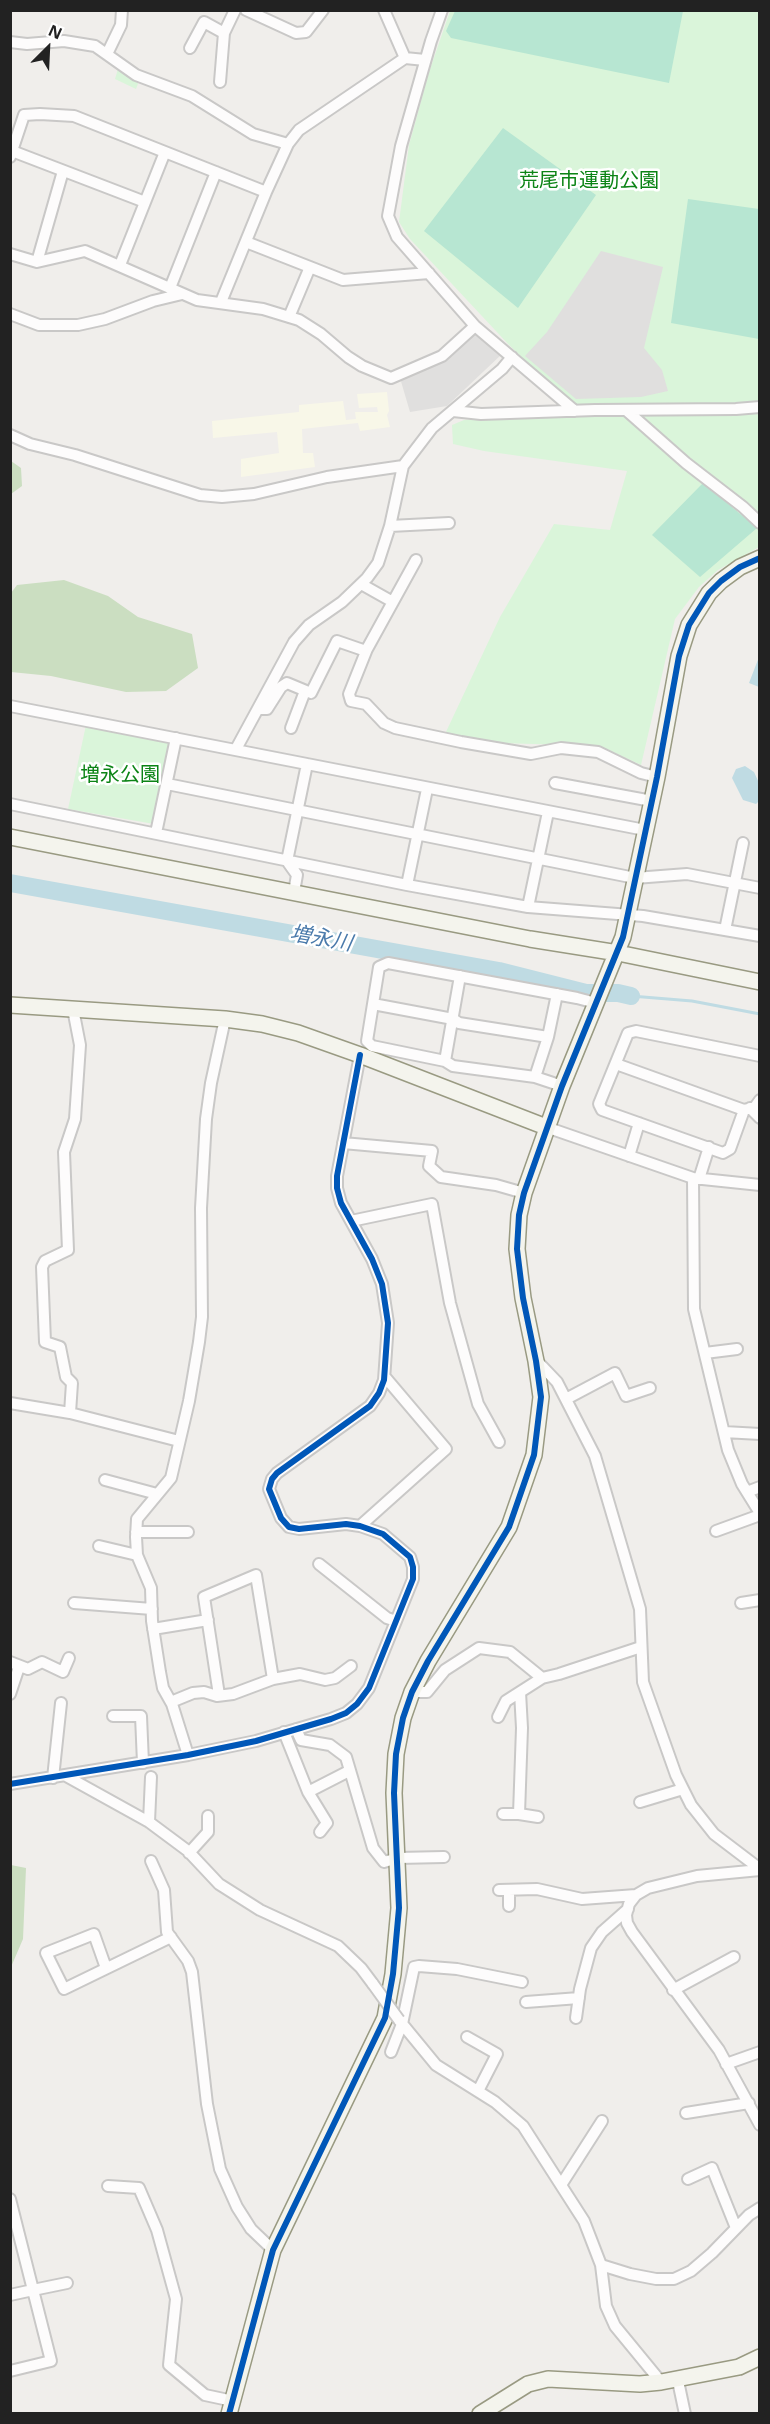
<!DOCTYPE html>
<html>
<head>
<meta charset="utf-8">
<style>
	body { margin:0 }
	#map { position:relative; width:770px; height:2424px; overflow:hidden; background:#f0eeeb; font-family:"Open Sans",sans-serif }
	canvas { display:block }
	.frame { position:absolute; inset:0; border:12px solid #222; pointer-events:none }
	.north { position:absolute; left:18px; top:18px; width:60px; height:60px; -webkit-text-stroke:4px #fff; paint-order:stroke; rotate:24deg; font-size:16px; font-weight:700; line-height:24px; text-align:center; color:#222 }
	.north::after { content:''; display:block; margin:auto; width:21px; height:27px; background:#222; clip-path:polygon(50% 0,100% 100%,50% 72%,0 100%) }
</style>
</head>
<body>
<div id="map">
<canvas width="770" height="2424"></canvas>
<div class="frame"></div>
<div class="north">N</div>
</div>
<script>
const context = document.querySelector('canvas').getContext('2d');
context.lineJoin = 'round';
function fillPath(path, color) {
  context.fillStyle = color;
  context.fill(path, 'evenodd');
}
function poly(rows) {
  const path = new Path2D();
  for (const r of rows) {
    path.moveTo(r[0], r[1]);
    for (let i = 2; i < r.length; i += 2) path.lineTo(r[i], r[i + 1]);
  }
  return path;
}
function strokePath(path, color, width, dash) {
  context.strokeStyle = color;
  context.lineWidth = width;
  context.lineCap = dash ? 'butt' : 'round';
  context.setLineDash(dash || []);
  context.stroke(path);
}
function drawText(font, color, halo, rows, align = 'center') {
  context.font = font + ' "Open Sans","Noto Sans JP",sans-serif';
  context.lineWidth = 5;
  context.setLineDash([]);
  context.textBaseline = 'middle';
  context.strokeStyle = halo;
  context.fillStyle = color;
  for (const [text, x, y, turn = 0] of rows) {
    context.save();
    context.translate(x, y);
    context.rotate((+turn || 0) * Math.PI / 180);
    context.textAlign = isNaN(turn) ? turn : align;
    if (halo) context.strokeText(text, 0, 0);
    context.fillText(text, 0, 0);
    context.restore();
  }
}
fillPath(poly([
	[387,392,389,411,387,415,390,427,360,431,358,423,302,429,303,453,313,453,315,467,241,477,241,459,279,453,277,432,213,438,212,421,299,412,299,405,343,401,346,420,356,419,355,412,378,412,377,407,359,408,357,394]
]), '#f8f7e8');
fillPath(poly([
	[11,461,21,468,22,486,11,494],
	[64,580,108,596,138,617,192,634,198,668,166,691,126,692,51,676,11,672,11,593,17,585],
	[11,1865,26,1868,23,1939,11,1967]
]), '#cbdec1');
fillPath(poly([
	[450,11,759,11,759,547,718,570,699,587,675,619,641,765,600,746,500,743,445,734,500,617,554,524,610,530,627,471,484,451,453,444,452,425,464,420,498,416,574,417,574,402,533,368,509,345,410,239,399,222,409,145,429,72],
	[118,69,139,81,136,89,115,79],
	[86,725,174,744,154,824,68,809]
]), '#daf5da');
fillPath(poly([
	[455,11,455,10,683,11,669,83,451,38,446,31],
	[503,128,596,195,518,308,424,231],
	[688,199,759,209,759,339,671,323],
	[703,483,757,528,700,577,652,535]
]), '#b7e6d2');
fillPath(poly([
	[601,251,663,267,644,348,662,370,668,391,641,397,576,399,525,356,547,332],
	[475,330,502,354,447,406,410,412,400,378]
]), '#e0dfde');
fillPath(poly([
	[759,657,759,687,749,683],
	[745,766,754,772,759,783,759,801,756,804,743,800,732,778,736,769]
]), '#bfdbe3');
strokePath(poly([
	[631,996,692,1001,760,1014]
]), '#bfdbe3', 3);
strokePath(poly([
	[10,883,499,971,586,993,618,993,631,996]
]), '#bfdbe3', 18);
const street = poly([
	[246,10,296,33,306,32,323,10],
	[384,10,405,58],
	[442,10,431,41,401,146,388,216,397,237,475,326,575,411],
	[10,42,27,44,64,41,95,46,136,75,192,96,253,134,288,144],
	[190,48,204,22,224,33],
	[107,54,121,25,122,10],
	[220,82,224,33,235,10],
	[12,151,145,202],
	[10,157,24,115,40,114,74,116,266,192],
	[246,242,343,280,429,273],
	[10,254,37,262,85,251,197,300,263,309,299,320,321,334,348,357,362,366,391,378,442,356,475,326],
	[37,262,63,171],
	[120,265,165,152],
	[170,288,216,172],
	[221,302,266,192,288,144,299,130,405,58,425,60],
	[10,314,39,325,78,325,105,319,153,301,182,294],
	[289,317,310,267],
	[626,410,686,463,743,507,760,523],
	[453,411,481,414,595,410,736,409,760,407],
	[10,435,30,444,75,455,200,495,222,497,254,494,327,477,403,466],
	[390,526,449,523],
	[416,560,367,649,349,694,351,701,366,704,384,723,395,728,461,742,531,754,561,748,598,752,641,773,657,777],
	[361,584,393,602],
	[10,706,645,830],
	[258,709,267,709,281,687,287,683,311,693,337,641,366,651],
	[291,728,305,691],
	[236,749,294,642,309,625,342,602,367,578,378,563,390,526,403,466,432,428,502,369,512,357],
	[555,783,652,801],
	[167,784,635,878,687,874,760,888],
	[10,804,407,885,528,907,643,916,760,936],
	[156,833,176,738],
	[407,885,427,789],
	[294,892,297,875,287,861,307,764],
	[528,907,548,812],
	[725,930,743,843],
	[460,976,445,1061,372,1046,367,1041,379,967,388,963,577,998,596,1003],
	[373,1004,453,1019,459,1023,548,1037,557,994],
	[760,1056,636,1031,628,1033,599,1104,602,1110,723,1153,730,1149,744,1110,755,1107,760,1100],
	[445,1061,453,1066,535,1077,562,1086],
	[616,1064,744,1110],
	[535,1077,548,1037],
	[750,1108,760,1118],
	[546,1127,693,1178,760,1185],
	[343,1143,432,1151,429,1166,441,1177,496,1185,524,1193],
	[629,1156,639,1123],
	[693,1178,694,1309,728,1450,742,1484,760,1513],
	[699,1179,709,1147],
	[351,1221,432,1204,450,1303,478,1404,499,1442],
	[705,1353,737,1349],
	[537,1361,557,1382,595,1456,640,1609,643,1682,676,1775,691,1805,714,1834,760,1869],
	[566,1399,615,1373,626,1396,650,1388],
	[10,1403,70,1413,179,1441],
	[70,1413,72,1383,66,1377,60,1347,45,1342,42,1267,45,1261,68,1250,64,1152,75,1119,80,1045,73,1009],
	[724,1432,760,1434],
	[105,1480,157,1494],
	[747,1492,760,1487],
	[360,1526,446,1449,385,1377],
	[716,1531,760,1515],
	[136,1532,188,1532],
	[99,1546,137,1555],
	[319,1564,387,1618,396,1621],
	[74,1603,152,1609],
	[741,1603,760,1600],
	[153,1629,208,1620],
	[10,1662,28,1669,42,1662,63,1672,69,1658],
	[412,1692,427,1692,445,1670,479,1648,510,1652,542,1678,559,1674,641,1647],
	[10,1694,19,1667],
	[219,1695,204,1597,256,1575,273,1679],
	[171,1702,193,1693,204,1692,217,1696,233,1694,273,1679,300,1674,325,1680,335,1678,351,1666],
	[113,1716,141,1716,143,1763],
	[498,1717,506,1701,542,1678],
	[296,1729,301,1740,330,1745,346,1757,373,1848,384,1862,398,1858,444,1857],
	[284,1732,308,1792,327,1823,320,1832],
	[188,1755,172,1704,163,1688,160,1672,152,1621,151,1588,137,1555,136,1537,137,1519,171,1478,189,1401,199,1342,202,1317,201,1208,206,1119,211,1083,225,1019],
	[66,1776,149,1822,188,1851,219,1884,260,1910,338,1946,361,1968,373,1984],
	[53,1778,61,1703],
	[10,1784,188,1755,256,1741,331,1719,346,1713,357,1704,369,1688,413,1579,413,1567,410,1557,383,1534,360,1526,346,1524,299,1529,289,1527,281,1518,269,1489,272,1479,277,1473,370,1406,379,1393,384,1380,388,1323,382,1284,372,1259,341,1203,337,1188,337,1176,360,1055],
	[308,1792,349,1771],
	[640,1802,683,1789],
	[503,1814,519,1814,522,1728,520,1692],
	[519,1814,538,1817],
	[149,1822,151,1777],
	[189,1853,208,1832,208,1816],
	[151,1861,164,1890,167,1932,188,1961,192,1972,207,2104,220,2169,237,2207,251,2229,273,2250],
	[760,1870,697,1876,648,1888,636,1895,629,1904,626,1915,627,1923,632,1932,719,2050,760,2125],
	[499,1890,537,1889,582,1899,636,1895],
	[509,1906,509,1890],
	[106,1968,94,1934,46,1953,64,1989,171,1937],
	[673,1990,734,1957],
	[526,2002,579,1998],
	[576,2018,580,1989,591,1948,602,1932,628,1909],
	[399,2020,436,2065,495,2102,523,2126,584,2221,601,2265,606,2306,615,2326,661,2382],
	[467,2037,497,2054,478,2091],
	[391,2052,402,2024,414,1967,419,1966,457,1969,522,1982],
	[726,2064,760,2052],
	[686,2113,749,2103],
	[688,2179,712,2168,736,2228],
	[561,2185,602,2121],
	[108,2186,139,2188,157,2230,176,2299,169,2365,205,2395,233,2401],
	[10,2199,33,2290,10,2295],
	[601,2265,630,2274,656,2279,674,2279,691,2271,712,2253,749,2215,760,2208],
	[10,2371,51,2361,33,2290,67,2283],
	[678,2381,685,2414]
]);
const secondary = poly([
	[10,837,530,939,618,953,760,982],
	[10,1005,225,1019,262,1024,298,1033,360,1055,546,1127],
	[229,2414,273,2250,385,2018,393,1974,399,1908,394,1793,396,1754,403,1718,412,1692,428,1661,509,1527,534,1455,541,1397,536,1361,523,1298,517,1249,519,1215,524,1193,562,1086,623,937,657,777,679,656,689,625,709,593,721,581,740,567,760,558],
	[480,2414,528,2384,548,2379,640,2384,661,2382,739,2367,760,2357]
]);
strokePath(street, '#c9c8c7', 14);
strokePath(secondary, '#999a82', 18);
strokePath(street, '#fdfcfc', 10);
strokePath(secondary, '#f4f4ed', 15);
const streetBridge = poly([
	[373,1984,399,2020]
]);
strokePath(streetBridge, '#c9c8c7', 14, []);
strokePath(streetBridge, '#fdfcfc', 10);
strokePath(poly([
	[10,1784,188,1755,256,1741,331,1719,346,1713,357,1704,369,1688,413,1579,413,1567,410,1557,383,1534,360,1526,346,1524,299,1529,289,1527,281,1518,269,1489,272,1479,277,1473,370,1406,379,1393,384,1380,388,1323,382,1284,372,1259,341,1203,337,1188,337,1176,360,1055],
	[229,2414,273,2250,385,2018,393,1974,399,1908,394,1793,396,1754,403,1718,412,1692,428,1661,509,1527,534,1455,541,1397,536,1361,523,1298,517,1249,519,1215,524,1193,562,1086,623,937,657,777,679,656,689,625,709,593,721,581,740,567,760,558]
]), '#0057b8', 6);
drawText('20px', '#0c8416', '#fff', [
	["荒尾市運動公園",589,181],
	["増永公園",120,775]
]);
drawText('italic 21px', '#4a7aab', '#fff', [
	["増永川",321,939,10]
]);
</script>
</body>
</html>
